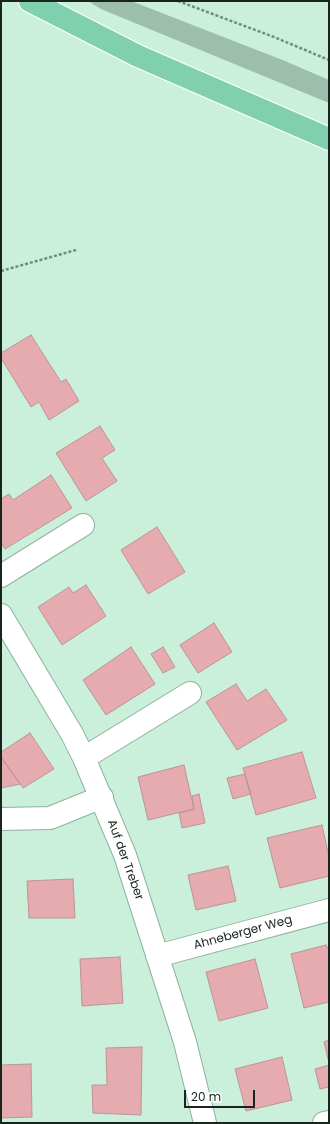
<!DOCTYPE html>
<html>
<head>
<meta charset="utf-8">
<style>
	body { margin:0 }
	#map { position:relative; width:330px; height:1124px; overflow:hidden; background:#caefda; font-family:Poppins,sans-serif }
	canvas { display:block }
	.frame { position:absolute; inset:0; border:2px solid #17251d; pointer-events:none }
	.scale { position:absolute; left:184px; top:1090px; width:71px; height:18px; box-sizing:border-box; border:2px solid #17251d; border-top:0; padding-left:5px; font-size:12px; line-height:14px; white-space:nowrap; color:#17251d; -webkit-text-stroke:3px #fff; paint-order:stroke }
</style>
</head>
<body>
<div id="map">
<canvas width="330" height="1124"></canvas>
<div class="frame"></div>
<div class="scale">20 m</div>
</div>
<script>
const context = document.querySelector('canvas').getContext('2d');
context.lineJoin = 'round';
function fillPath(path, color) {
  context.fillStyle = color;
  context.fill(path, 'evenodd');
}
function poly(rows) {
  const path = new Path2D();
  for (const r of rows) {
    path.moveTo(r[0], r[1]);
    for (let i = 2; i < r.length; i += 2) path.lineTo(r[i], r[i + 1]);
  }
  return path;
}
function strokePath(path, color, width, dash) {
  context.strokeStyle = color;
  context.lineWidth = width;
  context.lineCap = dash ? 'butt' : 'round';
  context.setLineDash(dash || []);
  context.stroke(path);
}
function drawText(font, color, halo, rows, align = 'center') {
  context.font = font + ' Poppins,sans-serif';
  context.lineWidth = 3.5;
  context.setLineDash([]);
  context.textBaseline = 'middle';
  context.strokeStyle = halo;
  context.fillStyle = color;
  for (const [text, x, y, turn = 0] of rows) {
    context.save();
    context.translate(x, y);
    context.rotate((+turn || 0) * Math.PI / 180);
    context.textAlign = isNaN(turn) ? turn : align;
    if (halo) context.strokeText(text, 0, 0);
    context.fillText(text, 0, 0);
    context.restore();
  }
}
fillPath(poly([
	[88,1,131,1,285,61,329,80,329,103,101,9]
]), '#9dbeac');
const building = poly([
	[31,335,61,382,66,379,79,401,49,420,39,402,31,407,1,358,1,353,31,335],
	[100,426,115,450,102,458,117,481,86,501,56,453,100,426],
	[51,475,72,508,5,549,1,543,1,499,9,494,13,500,51,475],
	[157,527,185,572,148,594,121,550,157,527],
	[86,585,106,616,62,645,38,607,69,587,73,593,86,585],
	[214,623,232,652,198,673,180,645,214,623],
	[131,647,155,684,106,715,83,680,131,647],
	[163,647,175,667,163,673,151,654,163,647],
	[236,684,247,701,266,689,287,720,237,750,206,702,236,684],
	[30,733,54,769,23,788,1,757,1,752,30,733],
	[302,752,316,798,256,815,243,768,302,752],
	[1,757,20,784,1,788,1,757],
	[184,765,194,809,148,820,138,777,184,765],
	[245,774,251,794,233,799,227,778,245,774],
	[199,794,205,823,182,828,179,813,194,809,192,796,199,794],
	[322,825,329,857,329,876,280,888,267,838,322,825],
	[228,866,236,901,196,910,188,875,228,866],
	[73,879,75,918,29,918,27,881,73,879],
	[326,945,329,951,329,1002,304,1008,291,954,326,945],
	[120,957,123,1003,82,1006,80,959,120,957],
	[255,959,268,1008,219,1021,206,972,255,959],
	[329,1040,329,1063,324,1042,329,1040],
	[142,1047,141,1115,93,1113,92,1085,107,1085,106,1048,142,1047],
	[282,1057,292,1100,246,1111,235,1069,282,1057],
	[31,1064,32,1117,1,1118,1,1065,31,1064],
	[329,1065,329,1087,320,1089,315,1069,329,1065]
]);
fillPath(building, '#e5abae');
strokePath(building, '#bc9497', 1);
const minor = poly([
	[1,576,83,525],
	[1,615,72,734,84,758,125,855,185,1042,205,1123],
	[84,758,190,693],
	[1,819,50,818,102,797],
	[157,956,329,910],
	[324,1123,329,1122]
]);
const major = poly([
	[30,1,138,56,329,139]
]);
strokePath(minor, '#8eb29e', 24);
strokePath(major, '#fff', 24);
strokePath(poly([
	[178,1,274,37,329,60],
	[1,271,76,250]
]), '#718b7c', 2.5, [3, 2]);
strokePath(minor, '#fff', 22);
strokePath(major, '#80cfaf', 22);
drawText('12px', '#17251d', '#fff', [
	["Auf der Treber",125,860,70],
	["Ahneberger Weg",243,933,-15]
]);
</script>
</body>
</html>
